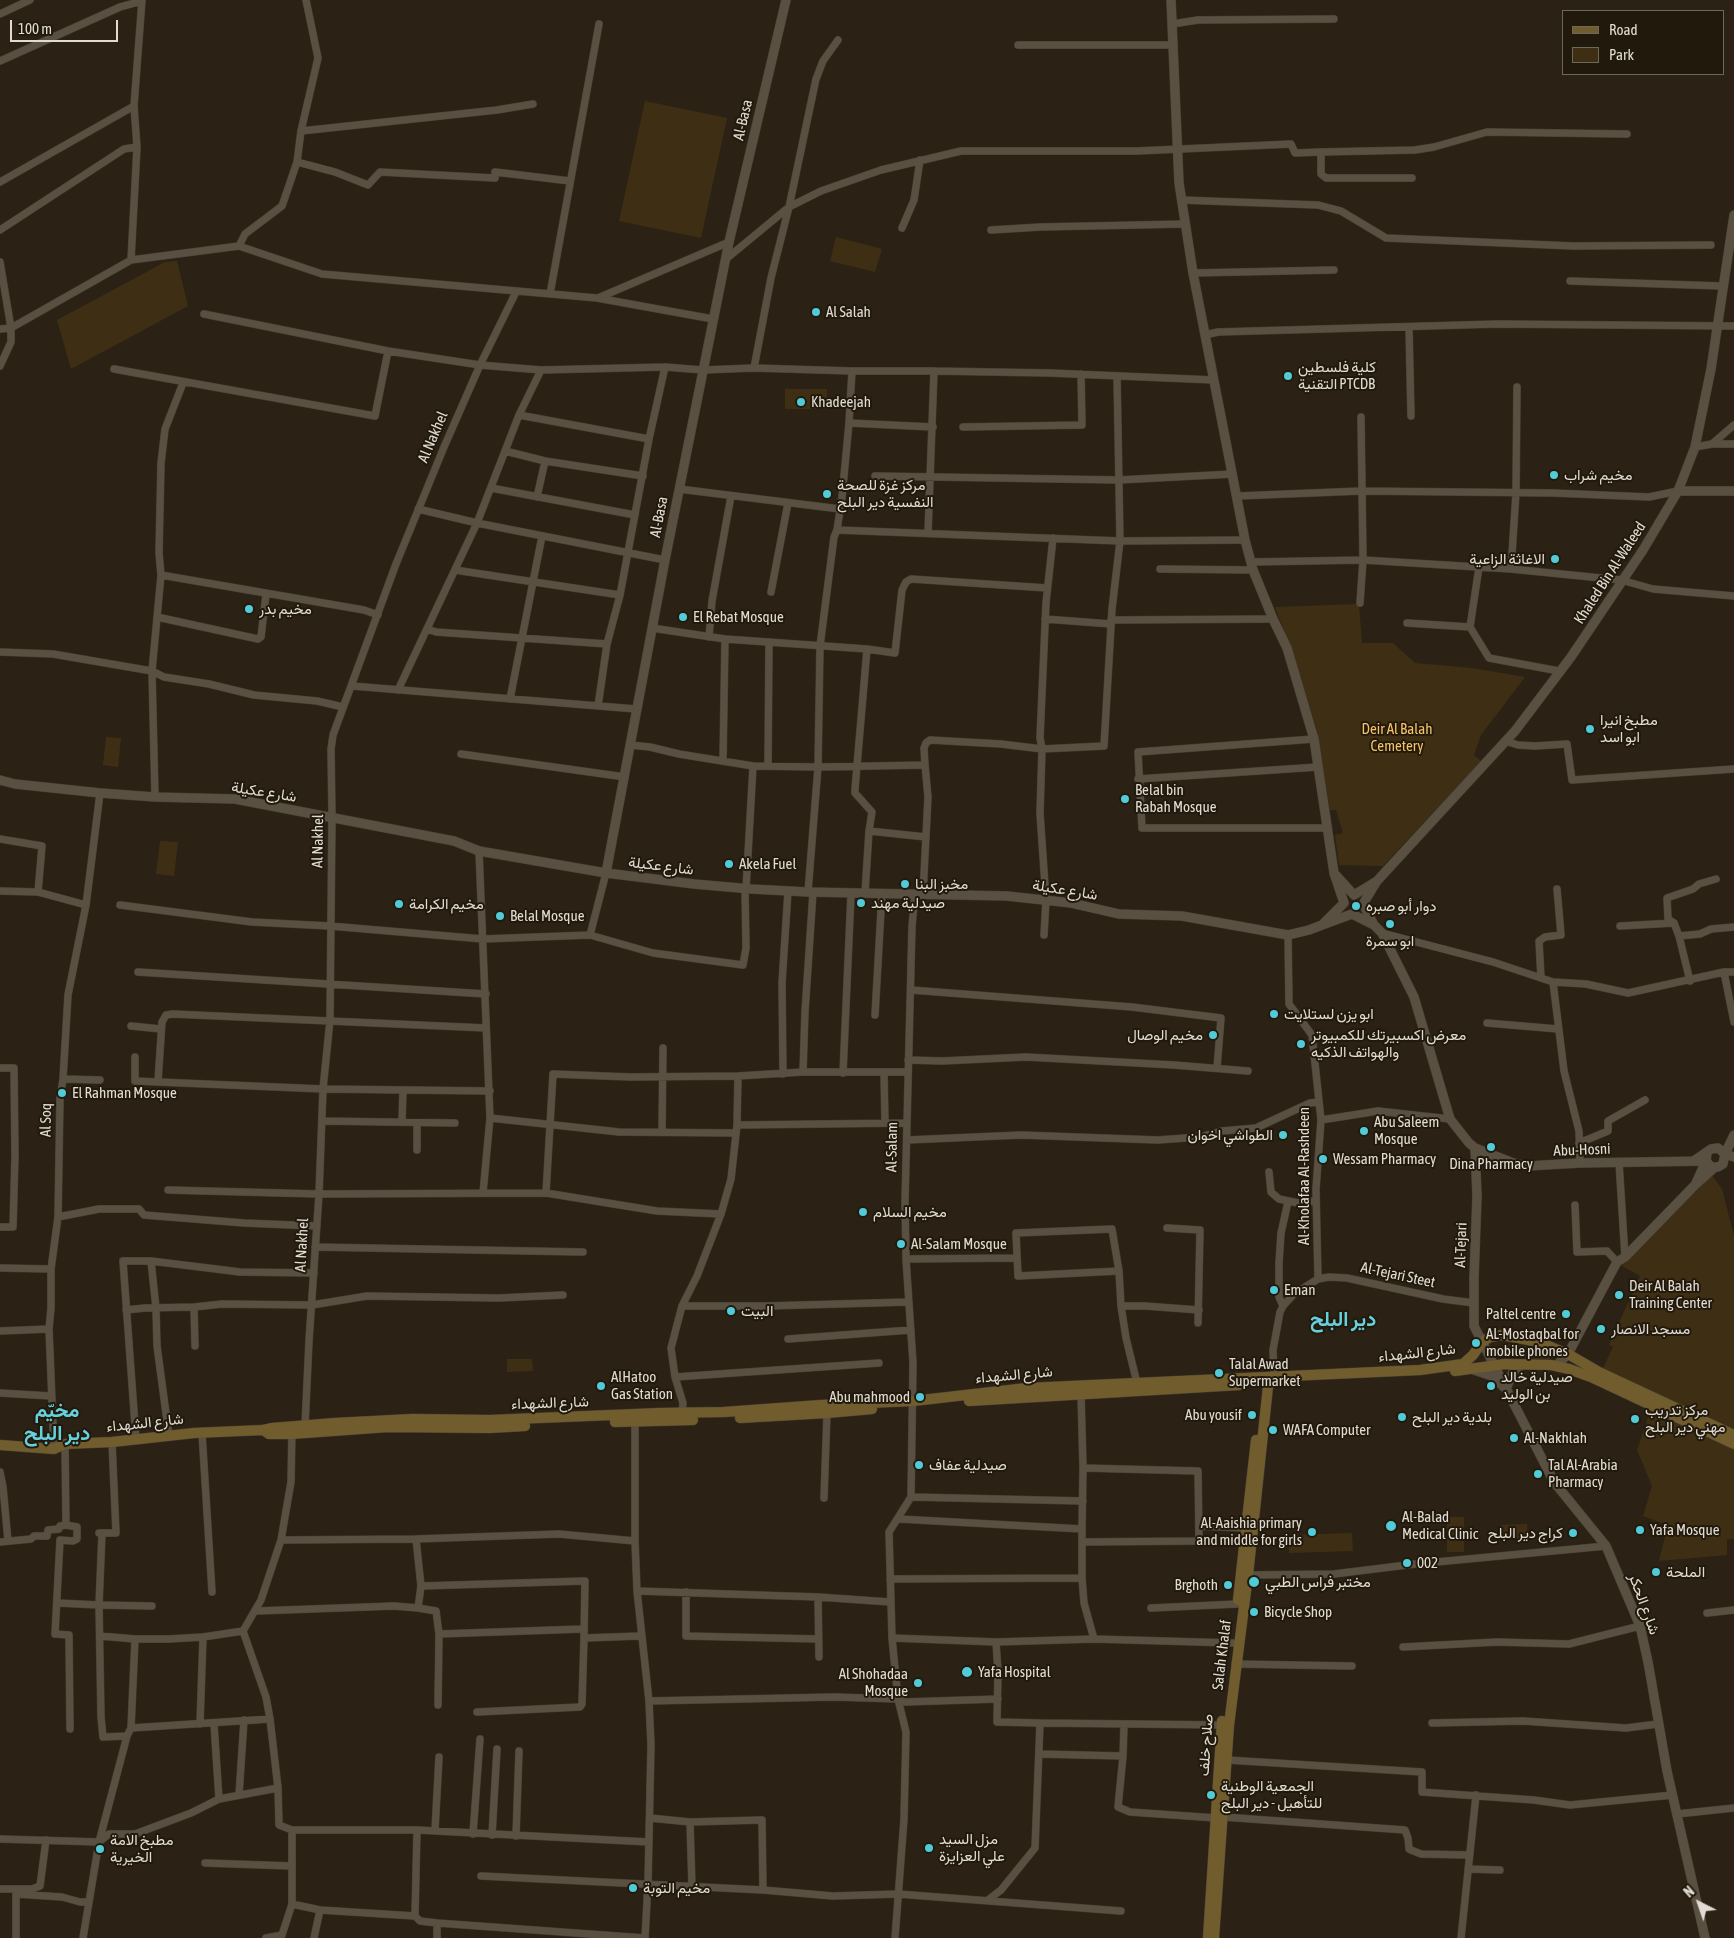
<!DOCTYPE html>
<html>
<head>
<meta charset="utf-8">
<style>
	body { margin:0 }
	#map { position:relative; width:1734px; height:1938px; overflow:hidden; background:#2b2215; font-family:"Asap Condensed",sans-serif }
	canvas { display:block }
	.legend { position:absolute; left:1562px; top:10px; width:162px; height:65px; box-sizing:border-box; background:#21190c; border:1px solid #6e675b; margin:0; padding:6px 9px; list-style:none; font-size:15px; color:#e1dbd2 }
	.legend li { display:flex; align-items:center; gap:10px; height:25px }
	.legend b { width:25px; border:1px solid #6e675b }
	.north { position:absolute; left:1674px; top:1878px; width:50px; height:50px; -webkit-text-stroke:4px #21190c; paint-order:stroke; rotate:319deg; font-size:14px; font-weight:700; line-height:20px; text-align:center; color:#e1dbd2 }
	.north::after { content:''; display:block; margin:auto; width:18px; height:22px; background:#e1dbd2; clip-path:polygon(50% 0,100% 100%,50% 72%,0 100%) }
	.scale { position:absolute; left:10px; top:20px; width:108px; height:22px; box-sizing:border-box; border:2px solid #e1dbd2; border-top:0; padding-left:6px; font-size:15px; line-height:18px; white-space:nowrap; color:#e1dbd2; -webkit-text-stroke:4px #21190c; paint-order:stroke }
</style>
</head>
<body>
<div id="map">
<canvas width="1734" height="1938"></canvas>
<ul class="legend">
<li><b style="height:6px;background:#715c2e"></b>Road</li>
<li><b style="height:14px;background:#3e2f14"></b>Park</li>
</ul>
<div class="north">N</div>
<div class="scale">100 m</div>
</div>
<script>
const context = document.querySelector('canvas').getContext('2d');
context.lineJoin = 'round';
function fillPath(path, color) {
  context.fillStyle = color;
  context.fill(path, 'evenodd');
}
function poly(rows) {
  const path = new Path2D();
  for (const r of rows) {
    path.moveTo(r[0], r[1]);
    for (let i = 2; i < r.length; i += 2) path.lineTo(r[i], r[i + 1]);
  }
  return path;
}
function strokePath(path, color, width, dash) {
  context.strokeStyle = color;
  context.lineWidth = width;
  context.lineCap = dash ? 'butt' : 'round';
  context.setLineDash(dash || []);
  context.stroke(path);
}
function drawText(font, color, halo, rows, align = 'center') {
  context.font = font + ' "Asap Condensed",Vazirmatn,sans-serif';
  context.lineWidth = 4;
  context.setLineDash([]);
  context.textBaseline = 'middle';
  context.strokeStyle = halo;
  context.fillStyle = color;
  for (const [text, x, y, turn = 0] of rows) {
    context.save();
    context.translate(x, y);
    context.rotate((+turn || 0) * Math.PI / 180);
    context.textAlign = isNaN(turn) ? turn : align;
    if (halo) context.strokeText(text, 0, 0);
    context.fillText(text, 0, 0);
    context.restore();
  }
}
fillPath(poly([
	[645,101,727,118,701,238,619,221],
	[836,237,882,249,875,272,830,261],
	[177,261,188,306,71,369,57,320,165,262],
	[785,389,827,389,827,409,785,409],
	[1359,604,1362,643,1393,643,1415,663,1472,668,1525,677,1481,735,1474,755,1481,761,1383,866,1339,865,1335,835,1343,833,1336,810,1330,810,1317,730,1293,653,1275,607],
	[106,737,121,738,118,767,103,765],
	[160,841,178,842,174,876,156,874],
	[1712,1175,1722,1189,1734,1236,1734,1432,1602,1370,1613,1347,1609,1345,1640,1276,1622,1266],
	[1507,1344,1547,1349,1552,1355,1550,1359,1546,1360,1505,1356,1502,1353,1502,1349],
	[507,1359,532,1359,533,1371,507,1372],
	[1651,1409,1734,1449,1734,1539,1727,1539,1727,1555,1659,1561,1668,1525,1643,1516,1652,1486,1637,1450],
	[1447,1517,1464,1517,1464,1552,1447,1552],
	[1527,1524,1528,1538,1501,1539,1500,1525],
	[1352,1533,1353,1551,1289,1553,1289,1535]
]), '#3e2f14');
const minor = poly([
	[0,14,30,0],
	[1172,24,1198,20,1334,19],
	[1018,45,1173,45],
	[0,61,120,7,142,1],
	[301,131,497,110,533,104],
	[1321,152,1321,174,1326,178,1412,178],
	[297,162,335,172,368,185,380,172,495,178,495,172,570,181],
	[0,182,134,106],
	[1181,200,1318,205,1341,211,1386,238,1573,246,1711,245],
	[902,228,914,200,920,160],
	[0,230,124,149,137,147],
	[991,230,1040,227,1185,224],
	[239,246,245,234,282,206,297,162,301,131,318,58,306,0],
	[726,259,789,207,821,191,881,170,961,151,1137,151,1291,144,1295,153,1321,152,1415,150,1434,147,1487,132,1627,134],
	[131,260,137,147,134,106,142,0],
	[0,262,11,328,11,342,0,366],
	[1193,273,1334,270],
	[1570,281,1722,286],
	[550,294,599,24],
	[598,298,729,242],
	[204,314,388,351,480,365,541,370],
	[1409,328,1411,416],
	[0,329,11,328,131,260,239,246,322,274,597,298,713,319],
	[1205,335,1218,332,1497,324,1734,326],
	[754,368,771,278,789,207,816,79,823,61,838,40],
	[114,369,375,416,388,351],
	[519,415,649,439],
	[849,423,933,427],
	[963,427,1082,425,1081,374],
	[1712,444,1734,444],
	[1695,447,1712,444,1734,425],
	[505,451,545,461,643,476],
	[875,476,1119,480,1233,474],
	[491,488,635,515],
	[679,489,840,509],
	[1237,496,1361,491,1553,493,1649,497,1678,491],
	[537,497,545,461],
	[418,509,477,523,665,560],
	[837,530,1120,541,1245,540],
	[928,533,934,371],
	[1251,562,1363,560,1511,569,1621,580,1653,589,1734,596],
	[1479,567,1470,627,1489,658,1559,671],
	[1160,569,1253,570],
	[1511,569,1516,493,1517,387],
	[455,570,620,595],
	[161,575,364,610,378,615],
	[771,592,788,503],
	[1360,603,1363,560,1361,417],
	[157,617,258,639,261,637,266,594],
	[1045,619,1111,624],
	[1111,620,1273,619],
	[1407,623,1470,627],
	[652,628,725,639,867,649,895,653,902,590,906,582,911,579,1047,588],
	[427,629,436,632,607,644],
	[709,637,712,601,731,496],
	[0,652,53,654,152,671,164,677,209,684,254,695,317,701,343,707],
	[352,686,636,709],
	[398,690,477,523,519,415,541,370,665,367,703,370,754,368,852,371,934,371,1050,373,1214,380],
	[510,699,542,536],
	[598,706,607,644,620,595,649,439,665,367],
	[1314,739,1138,752,1142,828,1328,828],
	[1505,741,1518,745,1535,746,1567,744,1572,780,1734,769],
	[630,745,650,747,679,754,753,766,818,767,925,765,924,748,926,743,930,740,1001,744,1042,749,1104,746,1112,609,1120,541,1117,376],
	[461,754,625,777],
	[723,761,725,639],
	[768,766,769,642],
	[1138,779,1318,767],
	[155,797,152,671,161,575,159,553,161,463,165,429,183,383],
	[869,831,926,837],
	[0,839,42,846,38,892],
	[479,851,490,1118,483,1193],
	[746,889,753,766],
	[0,891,38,892,86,905],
	[808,892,818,767,820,646,834,537,837,530,842,497,849,423,852,371],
	[865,893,869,831,872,812,855,793,855,789,867,649],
	[923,894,928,797,925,765],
	[120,905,252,922,330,926,483,939,590,935,606,873],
	[1620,926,1674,923],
	[1382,933,1493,962,1553,982,1586,984,1628,993,1724,972,1734,972],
	[590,935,653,953,743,965,746,948,745,889],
	[1044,935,1046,900,1040,813,1042,749,1040,738,1046,603,1053,538],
	[1679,936,1700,934,1711,929,1734,927],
	[138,972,486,994],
	[1724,972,1734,1022],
	[1541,978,1539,941,1545,937,1561,935,1557,889],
	[1690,981,1679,936,1674,923,1668,919,1667,898,1693,889,1699,884,1716,879],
	[1553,982,1564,1071,1579,1131,1580,1163],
	[911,990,1132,1007,1221,1018,1217,1068],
	[875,1015,882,893],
	[1487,1023,1558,1029],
	[131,1026,161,1029],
	[135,1057,135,1081,323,1089,490,1091],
	[908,1060,942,1061,1026,1057,1174,1065,1248,1071],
	[0,1068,14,1068,15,1156,13,1227,0,1227],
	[803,1072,805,1012,813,892],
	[884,1072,885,1122],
	[843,1073,851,894],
	[783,1074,782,983,788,891],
	[63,1079,100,1080],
	[158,1081,162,1022,166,1015,173,1014,486,1028],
	[490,1118,619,1132,736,1133],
	[1321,1120,1378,1111,1450,1119],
	[322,1121,455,1123],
	[402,1121,403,1090],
	[737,1125,906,1123],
	[662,1132,663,1048],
	[907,1140,1021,1135,1158,1140,1200,1137,1222,1131,1256,1128,1310,1103,1318,1102],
	[1579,1143,1608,1131,1608,1121,1645,1100],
	[417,1150,417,1123],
	[1619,1162,1625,1257],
	[1269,1172,1271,1192,1279,1199,1303,1204,1316,1200],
	[168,1190,319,1194,546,1193,657,1211,721,1214],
	[546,1193,553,1074,630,1077,738,1076,803,1072,907,1072],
	[1575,1205,1577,1252,1607,1251,1617,1262],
	[58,1217,99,1209,139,1209,144,1215,244,1223,317,1226],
	[1167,1228,1200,1230,1198,1323],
	[315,1247,583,1252],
	[906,1259,1017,1258],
	[151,1261,156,1308,157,1346,169,1436],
	[0,1268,51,1269],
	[1119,1271,1018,1276,1016,1233,1112,1229,1119,1271,1121,1306,1126,1338,1137,1383],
	[1318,1279,1329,1277,1347,1278,1443,1299,1474,1303],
	[682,1306,766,1306,909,1302],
	[1121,1306,1145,1306,1199,1310],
	[1283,1306,1279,1297,1279,1263,1281,1233,1288,1202],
	[194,1307,195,1346],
	[126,1310,145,1308,194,1307,222,1304,312,1305,367,1296,499,1298,563,1295],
	[0,1331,49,1329],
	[788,1339,911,1330],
	[1274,1376,1273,1350,1280,1312,1283,1306,1294,1294,1318,1279,1316,1189,1321,1120,1312,1035,1289,1004,1288,935],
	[675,1377,879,1363],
	[0,1393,51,1396],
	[1081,1393,1083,1468],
	[682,1414,683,1403,675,1377,671,1348,682,1306,697,1276,721,1214,731,1179,737,1125,738,1076],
	[635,1417,635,1541,637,1591,649,1701,651,1745,648,1883,645,1938],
	[305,1426,309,1341,319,1194,323,1089,330,1020,332,817,331,749,333,735,396,564,444,447,480,365,516,292],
	[202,1433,212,1592],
	[136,1439,123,1261,151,1261,240,1272,314,1273],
	[65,1444,66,1525,77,1527,77,1539,73,1541,60,1540,55,1634,69,1635,70,1729],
	[54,1449,49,1329,51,1308,51,1269,58,1217,60,1099,63,1079,68,995,86,905,100,793],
	[0,1472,3,1487,8,1541],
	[911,1497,1083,1501],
	[824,1498,827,1413],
	[899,1519,1082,1529],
	[1199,1526,1245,1528],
	[99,1533,116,1533,112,1442],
	[102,1533,99,1605,101,1717,103,1737,127,1736],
	[281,1540,416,1539,559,1534,635,1541],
	[0,1542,31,1539,34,1536,47,1536,48,1530,59,1529,60,1526,66,1525],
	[1082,1542,1199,1541,1198,1471,1083,1468,1082,1529,1082,1578,1084,1603,1094,1639],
	[1248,1575,1334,1574,1415,1564,1606,1546],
	[890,1579,1082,1578],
	[421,1586,585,1581,584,1638],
	[637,1591,818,1597,890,1602],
	[686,1592,686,1636,818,1639],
	[818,1597,819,1657],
	[58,1603,99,1605,152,1606],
	[418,1608,436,1611,439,1634,438,1705],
	[1151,1608,1237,1604],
	[256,1611,394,1606,418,1608,421,1586,416,1539],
	[1707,1613,1734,1610],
	[243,1631,266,1697,270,1719,278,1788,279,1825,292,1830,417,1830,649,1842],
	[439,1634,583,1629],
	[100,1636,135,1639,169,1639,203,1637,243,1631,261,1600,281,1540,291,1482,292,1430],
	[892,1638,996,1642,1094,1639,1233,1643],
	[996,1642,998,1672,997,1722,1040,1723],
	[1403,1647,1497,1642,1569,1644,1640,1626],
	[1235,1664,1352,1666],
	[649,1701,834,1697,898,1699,905,1702,998,1699],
	[477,1712,580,1707,582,1704,584,1638,640,1636],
	[1432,1723,1523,1721,1626,1728,1658,1724],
	[200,1724,203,1637],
	[214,1724,219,1799],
	[1124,1725,1123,1756,1118,1807,1130,1812,1216,1818],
	[131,1728,270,1719],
	[1039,1754,1123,1756],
	[1227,1760,1422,1772,1422,1792,1534,1800,1570,1805,1673,1795],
	[239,1795,244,1720],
	[1677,1814,1734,1808],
	[1223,1817,1405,1830,1408,1838,1409,1849,1411,1850,1421,1854,1470,1855],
	[650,1818,690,1822,762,1820,763,1890],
	[690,1822,692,1887],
	[292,1830,292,1904],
	[435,1830,439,1757],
	[473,1834,480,1739],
	[492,1835,497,1749],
	[516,1836,519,1751],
	[0,1839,99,1842,109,1834,135,1834,191,1813,219,1799,278,1788],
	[205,1863,292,1866],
	[1468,1869,1500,1870],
	[481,1876,763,1890,833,1896,898,1894,1121,1911],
	[0,1889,32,1889,40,1886,46,1840],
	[988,1900,1001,1890,1035,1848,1040,1723,1224,1725],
	[320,1910,415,1916,420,1921,437,1923,645,1938],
	[415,1916,417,1830],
	[437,1923,437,1938],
	[16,1938,16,1894,62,1897,80,1902,89,1902],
	[83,1938,99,1842,127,1736,131,1728,135,1639],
	[266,1938,282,1935,292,1904,320,1910,314,1938],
	[895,1938,904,1819,906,1732,898,1699,892,1638,889,1532,911,1497,913,1363,906,1259,905,1201,912,926,915,894],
	[1461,1938,1476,1795]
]);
const tertiary = poly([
	[1171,0,1179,183,1193,273,1245,540,1253,570,1273,619,1287,648,1314,739,1334,873],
	[1678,491,1734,491],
	[0,780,15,784,100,793,155,797,235,799,454,841,479,851,606,873,694,884,751,889,808,892,1007,896,1071,903,1119,914,1182,916,1288,935,1309,930,1322,925],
	[606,873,665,560,729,242,786,0],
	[1377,881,1515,731,1571,657,1643,550,1678,491,1695,447,1711,369,1734,215],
	[1374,925,1352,914,1322,925,1344,903,1334,873,1354,895,1377,881,1363,904,1374,925,1382,933,1414,997,1450,1119,1469,1143,1475,1148,1513,1163,1527,1166,1580,1163,1706,1161,1695,1185],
	[1734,1135,1725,1154,1734,1157],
	[1475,1148,1477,1196,1474,1278,1474,1326,1554,1482,1606,1546,1640,1626,1648,1662,1667,1771,1705,1938],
	[1695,1160,1711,1149,1718,1148,1725,1154,1723,1164,1718,1167,1711,1167,1706,1161,1707,1153],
	[1556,1366,1568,1354,1617,1262,1625,1257,1695,1185,1714,1168],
	[1474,1370,1492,1376,1506,1389,1513,1372,1523,1364]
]);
const secondary = poly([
	[1455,1371,1505,1364,1551,1365,1569,1369,1591,1377,1734,1444],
	[969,1401,1239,1385],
	[740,1418,827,1413,872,1409],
	[615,1422,693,1420],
	[266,1432,269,1434,291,1434,388,1427,489,1428,525,1426],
	[0,1445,54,1449,65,1444,112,1442,194,1433,263,1430,272,1428,335,1423,412,1419,490,1420,660,1413,724,1412,821,1405,913,1401,1027,1388,1420,1370,1463,1364,1473,1355,1482,1342,1490,1337,1502,1335,1539,1342,1568,1354,1599,1372,1734,1435],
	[1238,1600,1256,1440],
	[1208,1938,1222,1721],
	[1214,1938,1229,1725,1248,1575,1269,1377]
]);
strokePath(minor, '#443e34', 8);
strokePath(tertiary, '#443e34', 10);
strokePath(secondary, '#443e34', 11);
strokePath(minor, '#595041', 7);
strokePath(tertiary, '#595041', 9);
strokePath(secondary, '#715c2e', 10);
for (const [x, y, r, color] of [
	[816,312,5,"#52cbd8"],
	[1288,376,5,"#52cbd8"],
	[801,402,5,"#52cbd8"],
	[1554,475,5,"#52cbd8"],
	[827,494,5,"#52cbd8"],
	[1555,559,5,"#52cbd8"],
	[249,609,5,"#52cbd8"],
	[683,617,5,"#52cbd8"],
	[1590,729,5,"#52cbd8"],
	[1125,799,5,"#52cbd8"],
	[729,864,5,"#52cbd8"],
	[905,884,5,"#52cbd8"],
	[861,903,5,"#52cbd8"],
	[399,904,5,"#52cbd8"],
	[1356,906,5,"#52cbd8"],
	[500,916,5,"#52cbd8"],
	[1390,924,5,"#52cbd8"],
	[1274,1014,5,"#52cbd8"],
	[1213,1035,5,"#52cbd8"],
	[1301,1044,5,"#52cbd8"],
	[62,1093,5,"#52cbd8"],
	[1364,1131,5,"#52cbd8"],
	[1283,1135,5,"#52cbd8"],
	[1491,1147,5,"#52cbd8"],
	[1323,1159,5,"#52cbd8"],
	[863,1212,5,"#52cbd8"],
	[901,1244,5,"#52cbd8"],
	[1274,1290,5,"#52cbd8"],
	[1619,1295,5,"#52cbd8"],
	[731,1311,5,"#52cbd8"],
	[1566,1314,5,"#52cbd8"],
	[1601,1329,5,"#52cbd8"],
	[1476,1343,5,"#52cbd8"],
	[1219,1373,5,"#52cbd8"],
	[601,1386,5,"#52cbd8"],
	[1491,1386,5,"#52cbd8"],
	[920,1397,5,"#52cbd8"],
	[1252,1415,5,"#52cbd8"],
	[1402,1417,5,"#52cbd8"],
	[1635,1419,5,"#52cbd8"],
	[1273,1430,5,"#52cbd8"],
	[1514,1438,5,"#52cbd8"],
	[919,1465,5,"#52cbd8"],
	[1538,1474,5,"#52cbd8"],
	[1391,1526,6,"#52cbd8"],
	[1640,1530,5,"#52cbd8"],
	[1312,1532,5,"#52cbd8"],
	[1573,1533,5,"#52cbd8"],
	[1407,1563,5,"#52cbd8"],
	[1656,1572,5,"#52cbd8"],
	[1254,1582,6,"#52cbd8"],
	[1228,1585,5,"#52cbd8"],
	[1254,1612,5,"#52cbd8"],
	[967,1672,6,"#52cbd8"],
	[918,1683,5,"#52cbd8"],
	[1211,1795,5,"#52cbd8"],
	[929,1848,5,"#52cbd8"],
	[100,1849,5,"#52cbd8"],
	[633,1888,5,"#52cbd8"]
]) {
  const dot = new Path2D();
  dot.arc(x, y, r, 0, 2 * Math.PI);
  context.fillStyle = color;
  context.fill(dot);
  strokePath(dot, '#21190c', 2);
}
drawText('15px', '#e1dbd2', '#21190c', [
	["Al-Basa",743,120,-77],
	["Al Nakhel",433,437,-67],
	["Al-Basa",659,517,-79],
	["Khaled Bin Al-Waleed",1610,573,-57],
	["شارع عكيلة",264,792,9],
	["Al Nakhel",318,841,-89],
	["شارع عكيلة",661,866,7],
	["شارع عكيلة",1065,890,9],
	["Al Soq",46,1120,-89],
	["Al-Salam",892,1147,-89],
	["Abu-Hosni",1582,1150,-2],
	["Al-Kholafaa Al-Rashdeen",1304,1176,-90],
	["Al Nakhel",302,1245,-87],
	["Al-Tejari",1461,1245,-88],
	["Al-Tejari Steet",1398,1275,12],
	["شارع الشهداء",1417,1353,-6],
	["شارع الشهداء",1014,1375,-5],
	["شارع الشهداء",550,1403,-2],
	["شارع الشهداء",145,1423,-6],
	["شارع الحكر",1644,1604,70],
	["Salah Khalaf",1222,1655,-83],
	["صلاح خلف",1206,1745,-86]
]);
drawText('15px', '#e1dbd2', '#21190c', [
	["Al Salah",826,312],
	["كلية فلسطين",1298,367],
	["التقنية PTCDB",1298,384],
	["Khadeejah",811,402],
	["مخيم شراب",1564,475],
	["مركز غزة للصحة",837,485],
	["النفسية دير البلح",837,502],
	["الاغاثة الزاعية",1545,559,"right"],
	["مخيم بدر",259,609],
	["El Rebat Mosque",693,617],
	["مطبخ انيرا",1600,720],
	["ابو اسد",1600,737],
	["Belal bin",1135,790],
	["Rabah Mosque",1135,807],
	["Akela Fuel",739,864],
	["مخبز البنا",915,884],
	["صيدلية مهند",871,903],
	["مخيم الكرامة",409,904],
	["دوار أبو صبره",1366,906],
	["Belal Mosque",510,916],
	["ابو سمرة",1390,941,"center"],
	["ابو يزن لستلايت",1284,1014],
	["مخيم الوصال",1203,1035,"right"],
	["معرض اكسبيرتك للكمبيوتر",1311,1035],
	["والهواتف الذكيه",1311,1052],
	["El Rahman Mosque",72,1093],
	["Abu Saleem",1374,1122],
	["Mosque",1374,1139],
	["الطواشي اخوان",1273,1135,"right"],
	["Wessam Pharmacy",1333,1159],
	["Dina Pharmacy",1491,1164,"center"],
	["مخيم السلام",873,1212],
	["Al-Salam Mosque",911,1244],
	["Deir Al Balah",1629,1286],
	["Training Center",1629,1303],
	["Eman",1284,1290],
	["البيت",741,1311],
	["Paltel centre",1556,1314,"right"],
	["مسجد الانصار",1611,1329],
	["AL-Mostaqbal for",1486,1334],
	["mobile phones",1486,1351],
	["Talal Awad",1229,1364],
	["Supermarket",1229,1381],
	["AlHatoo",611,1377],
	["Gas Station",611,1394],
	["صيدلية خالد",1501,1377],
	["بن الوليد",1501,1394],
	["Abu mahmood",910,1397,"right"],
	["مركز تدريب",1645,1410],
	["مهني دير البلح",1645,1427],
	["Abu yousif",1242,1415,"right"],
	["بلدية دير البلح",1412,1417],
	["WAFA Computer",1283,1430],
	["Al-Nakhlah",1524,1438],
	["صيدلية عفاف",929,1465],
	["Tal Al-Arabia",1548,1465],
	["Pharmacy",1548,1482],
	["Al-Balad",1402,1517],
	["Medical Clinic",1402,1534],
	["Al-Aaishia primary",1302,1523,"right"],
	["and middle for girls",1302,1540,"right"],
	["Yafa Mosque",1650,1530],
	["كراج دير البلح",1563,1533,"right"],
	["002",1417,1563],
	["الملحة",1666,1572],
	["مختبر فراس الطبي",1265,1582],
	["Brghoth",1218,1585,"right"],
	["Bicycle Shop",1264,1612],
	["Yafa Hospital",978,1672],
	["Al Shohadaa",908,1674,"right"],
	["Mosque",908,1691,"right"],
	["الجمعية الوطنية",1221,1786],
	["للتأهيل - دير البلح",1221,1803],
	["مزل السيد",939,1839],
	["علي العزايزة",939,1856],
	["مطبخ الامة",110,1840],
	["الخيرية",110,1857],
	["مخيم التوبة",643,1888]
], 'left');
drawText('15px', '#f7c366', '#21190c', [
	["Deir Al Balah",1397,729],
	["Cemetery",1397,746]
]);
drawText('bold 20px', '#66d1dd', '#21190c', [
	["دير البلح",1343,1320],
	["مخيّم",57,1411],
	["دير البلح",57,1434]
]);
</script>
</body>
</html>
